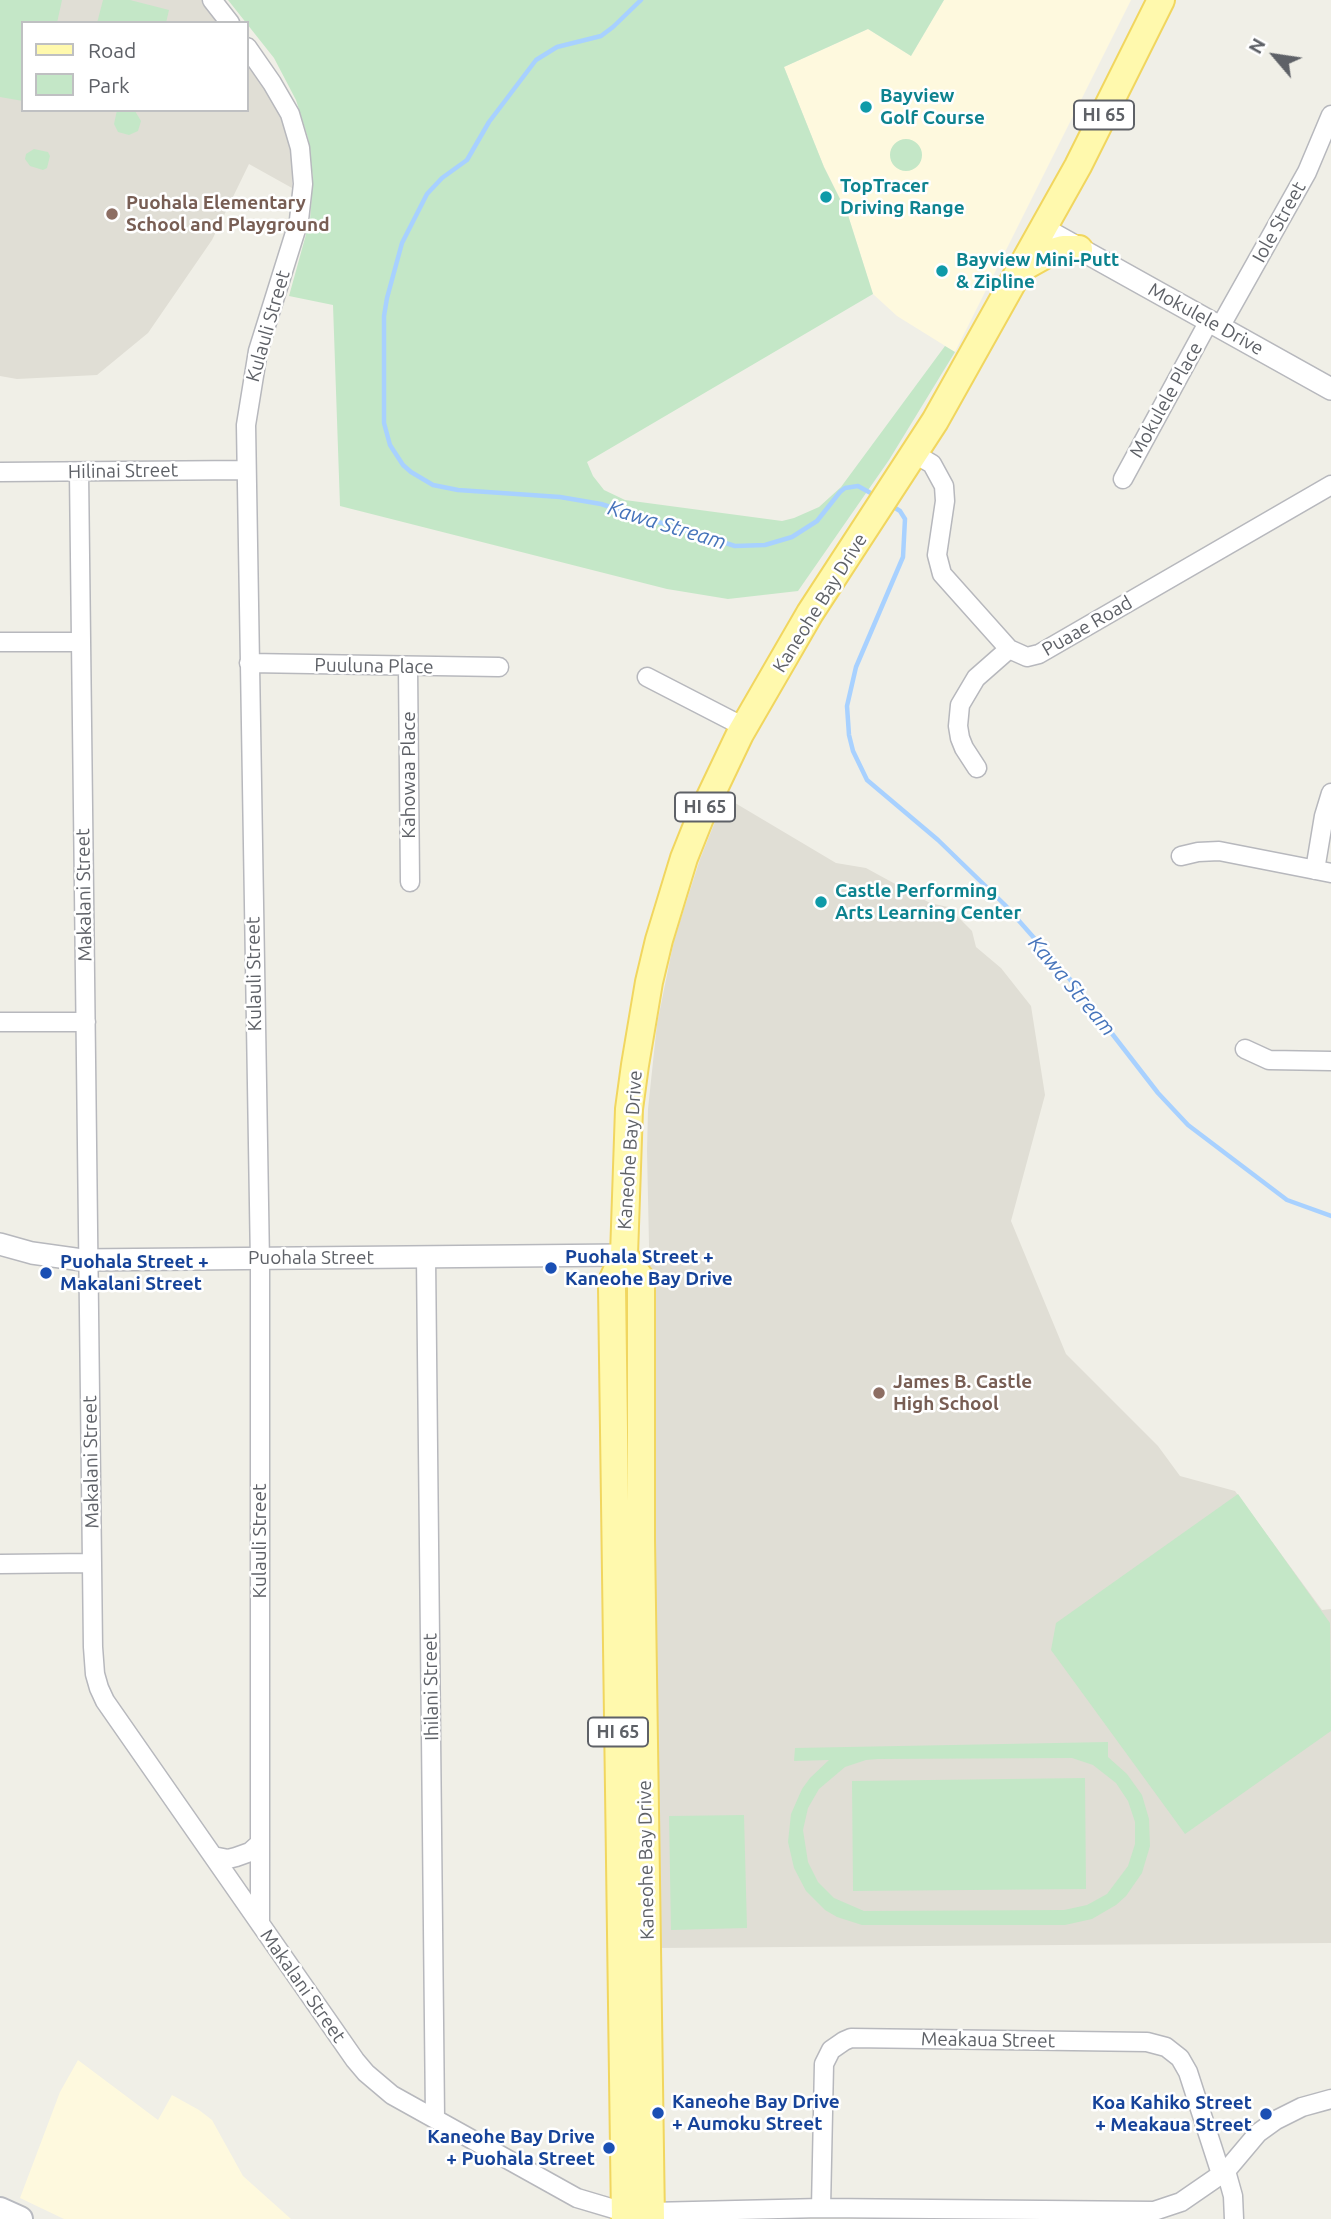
<!DOCTYPE html>
<html>
<head>
<meta charset="utf-8">
<style>
	body { margin:0 }
	#map { position:relative; width:1331px; height:2219px; overflow:hidden; background:#f0efe7; font-family:Ubuntu,sans-serif }
	canvas { display:block }
	.legend { position:absolute; left:21px; top:21px; width:228px; height:91px; box-sizing:border-box; background:#fff; border:2px solid #bfc0c2; margin:0; padding:9px 12px; list-style:none; font-size:21px; color:#5e6167 }
	.legend li { display:flex; align-items:center; gap:14px; height:35px }
	.legend b { width:35px; border:2px solid #bfc0c2 }
	.north { position:absolute; left:1240px; top:21px; width:70px; height:70px; -webkit-text-stroke:5px #fff; paint-order:stroke; rotate:299deg; font-size:19px; font-weight:700; line-height:28px; text-align:center; color:#5e6167 }
	.north::after { content:''; display:block; margin:auto; width:24px; height:32px; background:#5e6167; clip-path:polygon(50% 0,100% 100%,50% 72%,0 100%) }
</style>
</head>
<body>
<div id="map">
<canvas width="1331" height="2219"></canvas>
<ul class="legend">
<li><b style="height:9px;background:#fff9ad"></b>Road</li>
<li><b style="height:19px;background:#c4e7c7"></b>Park</li>
</ul>
<div class="north">N</div>
</div>
<script>
const context = document.querySelector('canvas').getContext('2d');
context.lineJoin = 'round';
function fillPath(path, color) {
  context.fillStyle = color;
  context.fill(path, 'evenodd');
}
function poly(rows) {
  const path = new Path2D();
  for (const r of rows) {
    if (r.length === 3) {
      path.moveTo(r[0] + r[2], r[1]);
      path.arc(r[0], r[1], r[2], 0, 2 * Math.PI);
      continue;
    }
    path.moveTo(r[0], r[1]);
    for (let i = 2; i < r.length; i += 2) path.lineTo(r[i], r[i + 1]);
  }
  return path;
}
function strokePath(path, color, width, dash) {
  context.strokeStyle = color;
  context.lineWidth = width;
  context.lineCap = dash ? 'butt' : 'round';
  context.setLineDash(dash || []);
  context.stroke(path);
}
function drawText(font, color, halo, rows, align = 'center') {
  context.font = font + ' Ubuntu,sans-serif';
  context.lineWidth = 5;
  context.setLineDash([]);
  context.textBaseline = 'middle';
  context.strokeStyle = halo;
  context.fillStyle = color;
  for (const [text, x, y, turn = 0] of rows) {
    context.save();
    context.translate(x, y);
    context.rotate((+turn || 0) * Math.PI / 180);
    context.textAlign = isNaN(turn) ? turn : align;
    if (halo) context.strokeText(text, 0, 0);
    context.fillText(text, 0, 0);
    context.restore();
  }
}
fillPath(poly([
	[944,0,1131,0,955,352,897,316,873,294,848,215,824,167,784,67,868,29,911,56],
	[78,2060,158,2120,172,2095,199,2110,212,2120,243,2176,291,2219,64,2219,20,2198,60,2092],
	[835,2215,1033,2219,667,2219]
]), '#fef9de');
fillPath(poly([
	[0,0,202,0,219,23,23,23,23,110,247,110,247,59,278,107,289,138,292,154,292,188,249,164,212,240,148,333,97,375,17,379,0,376],
	[725,797,836,863,866,868,930,903,948,907,972,931,976,947,1001,968,1031,1006,1045,1095,1011,1221,1066,1354,1158,1446,1180,1476,1235,1491,1322,1610,1331,1609,1331,1943,657,1948,653,1431,647,1151,648,1109,657,1024,674,940,700,859]
]), '#e0ded5');
fillPath(poly([
	[0,0,62,0,57,23,23,23,23,101,0,97],
	[103,0,130,0,169,10,166,23,97,23],
	[228,0,944,0,911,56,868,29,784,67,824,167,848,215,873,294,587,462,593,476,604,490,625,500,782,521,794,518,819,507,841,487,945,346,955,352,889,460,798,591,728,599,667,589,340,506,333,305,289,296,310,220,313,179,308,138,296,100,274,58],
	[117,110,135,111,141,121,138,131,129,135,118,132,114,124],
	[906,155,16],
	[34,149,48,152,50,156,47,168,43,170,30,166,25,159,26,154],
	[1238,1494,1330,1623,1331,1731,1185,1834,1051,1650,1056,1623],
	[1108,1742,1108,1757,1127,1774,1142,1795,1149,1819,1150,1846,1142,1873,1126,1896,1116,1905,1092,1919,1065,1925,862,1925,837,1917,825,1910,806,1891,794,1868,788,1842,791,1814,802,1789,810,1778,829,1760,794,1761,795,1748],
	[1072,1758,1093,1765,1116,1783,1128,1801,1135,1822,1135,1844,1128,1866,1107,1894,1087,1905,1064,1910,864,1911,834,1898,818,1882,808,1862,803,1830,808,1808,819,1789,845,1767,866,1760,878,1759],
	[1085,1778,1086,1889,853,1891,852,1781],
	[744,1815,747,1928,671,1930,669,1816]
]), '#c4e7c7');
strokePath(poly([
	[641,0,613,27,601,36,557,47,536,60,489,122,467,160,442,178,427,194,402,243,387,298,384,316,384,423,390,445,403,465,411,472,433,485,458,490,560,497,601,504,735,546,765,545,792,537,817,521,840,492,845,488,858,486,876,496],
	[889,504,900,511,905,519,903,557,856,667,847,706,849,735,853,751,867,780,938,840,1005,905,1065,973,1158,1093,1188,1125,1287,1200,1331,1216]
]), '#a8d1ff', 4.5);
const minor = poly([
	[212,0,230,23],
	[247,47,272,83,290,114,300,148,303,184,299,220,258,351,246,425,260,1263,260,1924],
	[1220,327,1307,172,1331,115],
	[915,454,932,464,944,486,945,501,937,555,942,574,1009,649,1027,657,1039,654,1331,485],
	[0,472,245,470],
	[79,472,93,1647,95,1674,99,1688,105,1701,355,2060,366,2073,392,2095,577,2198,624,2212],
	[1123,479,1209,321],
	[0,642,81,642],
	[249,663,499,667],
	[408,667,410,882],
	[647,677,744,727],
	[977,768,964,748,960,738,958,726,960,705,976,678,1009,649],
	[1181,856,1198,852,1219,851,1331,873],
	[1315,870,1324,816,1331,793],
	[0,1022,86,1022],
	[1245,1049,1269,1060,1331,1061],
	[426,1257,435,2117],
	[0,1564,92,1563],
	[213,1856,228,1859,236,1857,250,1852,260,1843],
	[1226,2171,1233,2196,1234,2219],
	[821,2208,824,2064,831,2050,844,2041,851,2038,1147,2042,1166,2047,1180,2058,1188,2072,1221,2174],
	[651,2212,821,2208,1154,2211,1181,2202,1226,2171,1258,2133,1276,2120,1302,2107,1331,2099]
]);
const tertiary = poly([
	[1044,229,1331,389],
	[0,1244,32,1253,82,1260,624,1255]
]);
const secondary = poly([
	[0,2210,20,2219]
]);
const primary = poly([
	[1022,268,1049,253,1063,249,1079,249],
	[624,1255,641,1279,641,1539,651,2219],
	[625,2219,612,1287,613,1279,624,1255,629,1109,635,1065,649,982,659,940,684,858,700,818,740,734,810,613,935,421,1078,166,1161,0]
]);
strokePath(minor, '#b7b8bd', 21);
strokePath(tertiary, '#b7b8bd', 24);
strokePath(secondary, '#b8bac0', 28);
strokePath(primary, '#f1d65f', 30);
strokePath(minor, '#fff', 18);
strokePath(tertiary, '#fff', 21);
strokePath(secondary, '#fff', 24);
strokePath(primary, '#fff9ad', 26);
for (const [x, y, r, color] of [
	[866,107,7,"#0f9aa8"],
	[826,197,7,"#0f9aa8"],
	[112,214,7,"#8d6e63"],
	[942,271,7,"#0f9aa8"],
	[821,902,7,"#0f9aa8"],
	[551,1268,7,"#1a4fb4"],
	[46,1273,7,"#1a4fb4"],
	[879,1393,7,"#8d6e63"],
	[658,2113,7,"#1a4fb4"],
	[1266,2114,7,"#1a4fb4"],
	[609,2148,7,"#1a4fb4"]
]) {
  const dot = new Path2D();
  dot.arc(x, y, r, 0, 2 * Math.PI);
  context.fillStyle = color;
  context.fill(dot);
  strokePath(dot, '#fff', 2.5);
}
for (const [x, y, w] of [
	[1104,115,60],
	[705,807,60],
	[618,1732,60]
]) {
  const box = new Path2D();
  box.roundRect(x - w / 2, y - 14.5, w, 29, 5);
  context.fillStyle = '#fff';
  context.fill(box);
  strokePath(box, '#5e6167', 2);
}
drawText('bold 18px', '#5e6167', null, [
	["HI 65",1104,115],
	["HI 65",705,807],
	["HI 65",618,1732]
]);
drawText('bold 19px', '#0d838f', '#fff', [
	["Bayview",880,96],
	["Golf Course",880,118],
	["TopTracer",840,186],
	["Driving Range",840,208],
	["Bayview Mini-Putt",956,260],
	["& Zipline",956,282],
	["Castle Performing",835,891],
	["Arts Learning Center",835,913]
], 'left');
drawText('bold 19px', '#785e54', '#fff', [
	["Puohala Elementary",126,203],
	["School and Playground",126,225],
	["James B. Castle",893,1382],
	["High School",893,1404]
], 'left');
drawText('19px', '#5e6167', '#fff', [
	["Iole Street",1279,222,-61],
	["Mokulele Drive",1206,319,29],
	["Kulauli Street",268,326,-74],
	["Mokulele Place",1166,400,-61],
	["Hilinai Street",123,471,-1],
	["Kaneohe Bay Drive",820,603,-58],
	["Puaae Road",1087,626,-30],
	["Puuluna Place",374,666,1],
	["Kahowaa Place",409,775,-90],
	["Makalani Street",84,895,-91],
	["Kulauli Street",254,974,-91],
	["Kaneohe Bay Drive",630,1150,-86],
	["Puohala Street",311,1258],
	["Makalani Street",91,1462,-91],
	["Kulauli Street",260,1541,-90],
	["Ihilani Street",431,1687,-91],
	["Kaneohe Bay Drive",646,1860,-91],
	["Makalani Street",303,1986,55],
	["Meakaua Street",988,2040,1]
]);
drawText('bold 19px', '#164399', '#fff', [
	["Puohala Street +",565,1257],
	["Kaneohe Bay Drive",565,1279],
	["Puohala Street +",60,1262],
	["Makalani Street",60,1284],
	["Kaneohe Bay Drive",672,2102],
	["+ Aumoku Street",672,2124],
	["Koa Kahiko Street",1252,2103,"right"],
	["+ Meakaua Street",1252,2125,"right"],
	["Kaneohe Bay Drive",595,2137,"right"],
	["+ Puohala Street",595,2159,"right"]
], 'left');
drawText('italic 21px', '#4674bb', '#fff', [
	["Kawa Stream",667,525,17],
	["Kawa Stream",1072,986,50]
]);
</script>
</body>
</html>
